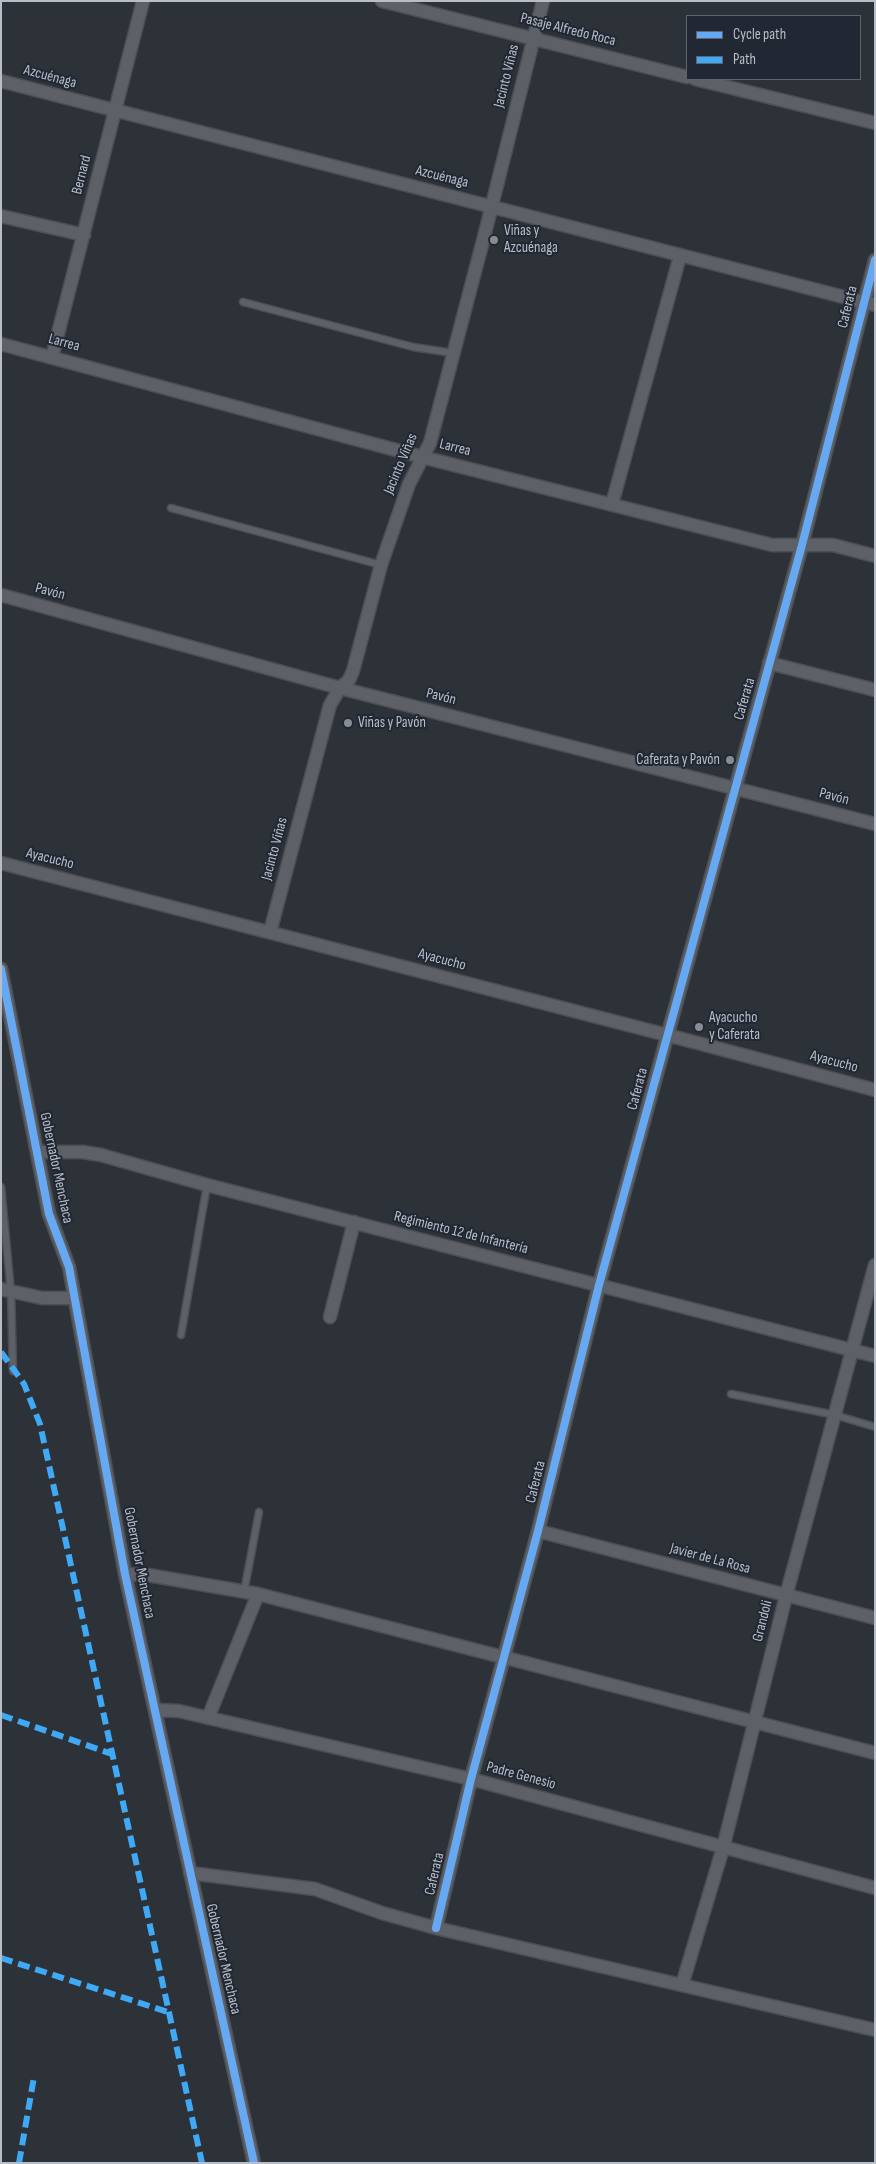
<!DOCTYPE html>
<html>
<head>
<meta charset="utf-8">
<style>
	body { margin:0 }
	#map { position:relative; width:876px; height:2164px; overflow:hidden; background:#2d3238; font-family:"Sofia Sans Condensed",sans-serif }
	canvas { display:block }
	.frame { position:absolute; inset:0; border:2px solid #b8bec8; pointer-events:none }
	.legend { position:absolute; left:686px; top:15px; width:175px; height:65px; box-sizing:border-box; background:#212833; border:1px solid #5d646f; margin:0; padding:6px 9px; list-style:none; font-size:15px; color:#b8bec8 }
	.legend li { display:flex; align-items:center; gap:10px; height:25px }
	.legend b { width:25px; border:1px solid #5d646f }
</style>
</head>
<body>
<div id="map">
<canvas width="876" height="2164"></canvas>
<div class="frame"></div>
<ul class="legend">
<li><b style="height:6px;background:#66a8f1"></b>Cycle path</li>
<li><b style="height:6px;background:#3fa9f5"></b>Path</li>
</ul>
</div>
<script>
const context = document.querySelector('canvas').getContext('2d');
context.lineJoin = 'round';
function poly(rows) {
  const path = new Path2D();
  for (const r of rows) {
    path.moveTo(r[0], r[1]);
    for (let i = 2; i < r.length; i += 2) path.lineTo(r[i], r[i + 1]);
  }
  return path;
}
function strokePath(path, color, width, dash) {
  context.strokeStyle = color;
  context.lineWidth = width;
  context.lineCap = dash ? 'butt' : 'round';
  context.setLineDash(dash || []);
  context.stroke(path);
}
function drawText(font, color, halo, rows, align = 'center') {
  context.font = font + ' "Sofia Sans Condensed",sans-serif';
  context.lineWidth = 4;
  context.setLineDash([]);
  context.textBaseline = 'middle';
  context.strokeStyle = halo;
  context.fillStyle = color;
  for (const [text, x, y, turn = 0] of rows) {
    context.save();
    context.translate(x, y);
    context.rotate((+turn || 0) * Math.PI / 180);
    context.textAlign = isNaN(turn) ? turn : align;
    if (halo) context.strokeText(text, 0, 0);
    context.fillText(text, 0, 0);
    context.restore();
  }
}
const lane = poly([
	[243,302,413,347,453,353],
	[171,508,381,565],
	[1,1187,11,1292,13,1371],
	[181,1335,207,1185],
	[731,1394,835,1415,875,1427],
	[244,1592,259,1512]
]);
const street = poly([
	[382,1,687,77],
	[695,79,875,123],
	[1,81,875,305],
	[1,216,84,235],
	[1,344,422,457,772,545,833,545,875,556],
	[52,357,143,1],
	[612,504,680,256],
	[1,595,340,688,875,824],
	[769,663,875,690],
	[1,863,694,1042,875,1090],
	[270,932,330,705,340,688,349,680,353,671,381,565,409,484,430,443,484,237,543,1],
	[1,969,49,1214,69,1267,125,1574,254,2163],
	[38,1152,83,1152,101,1155,207,1185,875,1356],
	[1,1289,42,1298,75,1298],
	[330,1317,354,1222],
	[538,1531,875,1618],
	[125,1574,148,1575,258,1594,875,1753],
	[156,1710,179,1711,471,1779,875,1888],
	[208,1718,258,1594],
	[190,1873,315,1889,382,1913,436,1928,875,2030],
	[436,1928,471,1779,538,1531,599,1285,802,545,875,260],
	[682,1985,723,1848,786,1596,875,1265]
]);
strokePath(lane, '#4b4e53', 9);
strokePath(street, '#4b4e53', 15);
strokePath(lane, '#5d6066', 6);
strokePath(street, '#5d6066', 12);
strokePath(poly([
	[1,1352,24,1384,40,1424,202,2163],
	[1,1715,112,1754],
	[1,1958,168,2012],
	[19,2163,34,2077]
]), '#3fa9f5', 6, [12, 6]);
strokePath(poly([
	[1,969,49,1214,69,1267,125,1574,254,2163],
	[436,1928,471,1779,538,1531,599,1285,802,545,875,260]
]), '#66a8f1', 8);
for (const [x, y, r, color] of [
	[494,240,5,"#878d96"],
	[348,723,5,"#878d96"],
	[730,760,5,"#878d96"],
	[699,1027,5,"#878d96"]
]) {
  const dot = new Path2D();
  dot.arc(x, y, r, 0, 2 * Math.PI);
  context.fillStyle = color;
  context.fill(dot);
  strokePath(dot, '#212833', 2);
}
drawText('15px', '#b8bec8', '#212833', [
	["Pasaje Alfredo Roca",568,30,14],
	["Jacinto Viñas",507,76,-76],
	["Azcuénaga",50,77,15],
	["Bernard",82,175,-76],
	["Azcuénaga",442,177,14],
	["Caferata",848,307,-76],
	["Larrea",64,343,15],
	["Larrea",455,448,14],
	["Jacinto Viñas",401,464,-67],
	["Pavón",50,592,15],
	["Pavón",441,697,14],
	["Caferata",745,699,-74],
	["Pavón",834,797,15],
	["Jacinto Viñas",275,849,-75],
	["Ayacucho",50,859,14],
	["Ayacucho",442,960,15],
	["Ayacucho",834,1062,15],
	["Caferata",638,1089,-75],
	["Gobernador Menchaca",56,1168,78],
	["Regimiento 12 de Infantería",461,1233,14],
	["Caferata",536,1482,-76],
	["Javier de La Rosa",710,1559,15],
	["Gobernador Menchaca",139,1563,79],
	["Grandoli",763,1621,-76],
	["Padre Genesio",521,1776,15],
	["Caferata",435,1874,-77],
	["Gobernador Menchaca",223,1959,77]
]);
drawText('15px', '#b8bec8', '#212833', [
	["Viñas y",504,231],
	["Azcuénaga",504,248],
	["Viñas y Pavón",358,723],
	["Caferata y Pavón",720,760,"right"],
	["Ayacucho",709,1018],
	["y Caferata",709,1035]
], 'left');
</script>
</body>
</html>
